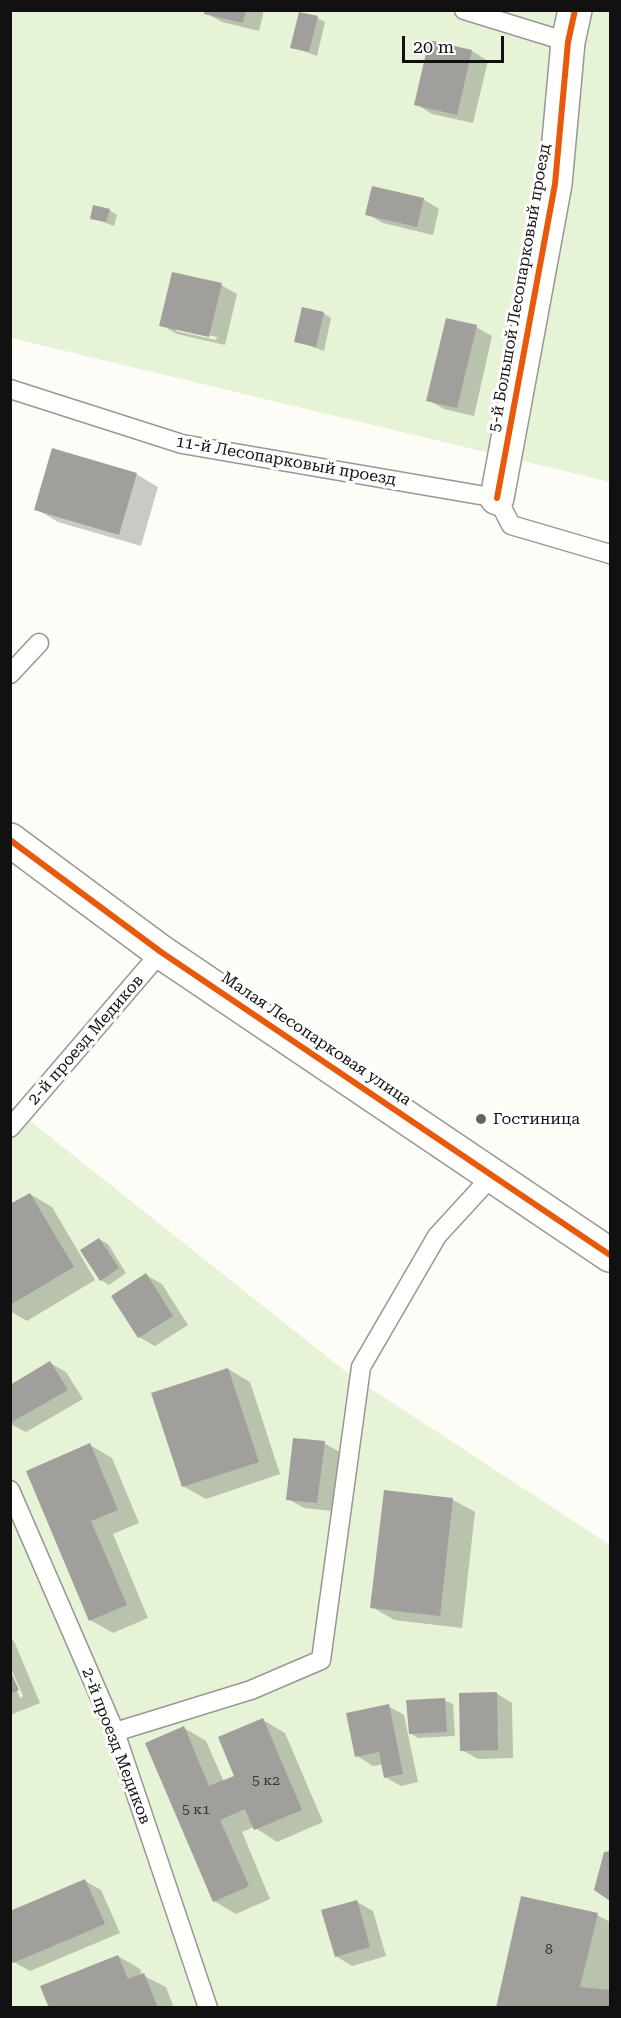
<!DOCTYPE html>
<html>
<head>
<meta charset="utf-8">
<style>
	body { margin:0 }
	#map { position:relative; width:621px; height:2018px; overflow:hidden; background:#fdfcf7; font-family:"Roboto Serif",serif }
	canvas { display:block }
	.frame { position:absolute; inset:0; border:12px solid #111; pointer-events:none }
	.scale { position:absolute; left:402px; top:36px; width:102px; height:27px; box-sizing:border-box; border:3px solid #111; border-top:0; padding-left:8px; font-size:18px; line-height:21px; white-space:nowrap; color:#111; -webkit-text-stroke:4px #fff; paint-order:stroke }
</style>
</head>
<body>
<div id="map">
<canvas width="621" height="2018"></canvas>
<div class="frame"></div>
<div class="scale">20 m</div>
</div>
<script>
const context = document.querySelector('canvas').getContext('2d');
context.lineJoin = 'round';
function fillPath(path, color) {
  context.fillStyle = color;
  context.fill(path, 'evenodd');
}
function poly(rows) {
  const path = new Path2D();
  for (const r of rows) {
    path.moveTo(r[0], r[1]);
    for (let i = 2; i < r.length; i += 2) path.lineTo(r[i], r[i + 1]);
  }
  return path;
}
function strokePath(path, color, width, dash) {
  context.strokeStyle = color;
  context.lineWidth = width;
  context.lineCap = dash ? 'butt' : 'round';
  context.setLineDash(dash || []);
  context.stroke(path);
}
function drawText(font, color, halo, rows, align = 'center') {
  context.font = font + ' "Roboto Serif",serif';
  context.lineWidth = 6;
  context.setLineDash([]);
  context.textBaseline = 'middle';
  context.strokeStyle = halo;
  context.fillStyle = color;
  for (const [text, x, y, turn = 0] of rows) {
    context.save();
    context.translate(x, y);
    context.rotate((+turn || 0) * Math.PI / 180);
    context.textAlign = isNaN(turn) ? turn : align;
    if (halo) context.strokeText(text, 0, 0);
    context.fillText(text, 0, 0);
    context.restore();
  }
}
fillPath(poly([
	[11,11,610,11,610,482,11,338],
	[10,1105,350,1375,610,1545,610,2007,11,2007]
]), '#e7f3d7');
fillPath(poly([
	[207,10,264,10,259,31,222,22,206,13],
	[317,18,325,22,317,56,292,47],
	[430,42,472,51,488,61,473,123,432,114,416,104],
	[423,199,439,209,433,235,383,223,367,214],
	[109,210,117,215,114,226,92,218],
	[221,285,237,294,225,345,177,334,161,325],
	[176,328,217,337,216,340,176,331],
	[323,313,331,318,324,351,296,341],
	[476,327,492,336,474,416,444,409,428,400],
	[136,474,158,487,141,546,58,522,36,509],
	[30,1194,52,1207,95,1280,27,1321,10,1311,10,1206],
	[99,1239,108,1244,126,1273,109,1285,101,1280],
	[146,1275,162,1284,188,1325,155,1346,139,1337],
	[50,1363,66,1372,83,1399,26,1432,10,1424,10,1387],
	[228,1369,250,1382,280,1474,206,1499,183,1486],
	[324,1443,340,1452,333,1511,304,1508,288,1499],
	[90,1445,112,1458,139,1523,113,1534,148,1618,113,1633,90,1620],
	[453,1500,475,1512,462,1628,394,1620,372,1607],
	[10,1639,14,1641,40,1703,10,1715,10,1674,20,1698,23,1696,10,1666],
	[496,1693,512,1703,513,1758,478,1759,462,1750],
	[444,1700,453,1704,455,1736,418,1738,410,1733],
	[388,1706,404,1715,418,1782,401,1786,385,1777,383,1764,373,1766,357,1756],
	[263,1720,285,1733,323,1822,277,1842,254,1827,242,1832,270,1899,236,1914,214,1901,184,1728,206,1741,224,1782,236,1777],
	[605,1853,610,1853,610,1899,596,1890],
	[85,1881,101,1890,120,1933,30,1971,14,1962],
	[357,1902,373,1911,386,1956,352,1966,336,1956],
	[597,1915,610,1922,610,2008,497,2008],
	[118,1956,140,1969,142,1975,166,1987,174,2008,50,2008]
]), '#0003');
fillPath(poly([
	[205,10,246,10,243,23,204,14],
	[299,12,318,16,309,52,290,48],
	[429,40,472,50,457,115,414,105],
	[372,186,424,198,417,227,365,215],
	[93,205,110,209,106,222,90,219],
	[172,272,222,283,209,337,159,326],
	[302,307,324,312,316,347,294,342],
	[446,318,477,325,457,408,426,401],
	[52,448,137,473,119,535,34,510],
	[30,1193,74,1267,10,1305,10,1204],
	[99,1238,119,1268,100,1281,80,1250],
	[146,1273,173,1316,138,1338,111,1296],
	[50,1361,68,1390,10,1423,10,1385],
	[228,1368,259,1462,182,1487,151,1393],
	[293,1438,325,1441,317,1503,286,1500],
	[90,1443,118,1510,91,1521,127,1605,89,1621,26,1471],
	[384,1490,453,1498,440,1616,370,1608],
	[10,1670,19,1690,10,1694],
	[497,1692,498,1750,460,1751,459,1693],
	[445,1698,447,1732,409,1734,406,1700],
	[389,1704,403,1774,384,1778,379,1752,355,1757,346,1713],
	[263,1718,302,1810,254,1830,245,1809,220,1820,249,1886,213,1902,145,1743,184,1726,209,1786,234,1776,218,1737],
	[610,1851,610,1901,594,1890,604,1852],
	[85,1879,105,1924,13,1963,10,1956,10,1911],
	[521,1896,598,1913,580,1987,610,1990,610,2008,496,2008],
	[357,1900,370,1947,335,1957,321,1910],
	[118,1955,128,1979,144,1973,158,2008,49,2008,40,1986]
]), '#a19f9c');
const service = poly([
	[464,10,568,42],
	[10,389,182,444,497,498,511,525,610,554],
	[10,674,39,643],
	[10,1128,161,952],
	[10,1490,115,1732,208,2008],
	[115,1732,251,1690,321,1660,361,1367,437,1236,492,1176]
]);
const minor = poly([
	[497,498,555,184,568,42,575,10]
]);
const tertiary = poly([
	[10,840,161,952,610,1255]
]);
strokePath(service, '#979795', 21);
strokePath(minor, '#979795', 36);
strokePath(tertiary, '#979795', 36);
strokePath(service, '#fffffe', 18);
strokePath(minor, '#fffffe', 33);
strokePath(tertiary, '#fffffe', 33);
strokePath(poly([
	[497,498,555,184,568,42,575,10],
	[10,840,161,952,610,1255]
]), '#e8590c', 6);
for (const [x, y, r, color] of [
	[481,1119,6,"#646362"]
]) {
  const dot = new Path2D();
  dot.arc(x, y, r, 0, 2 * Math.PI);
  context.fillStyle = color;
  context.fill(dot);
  strokePath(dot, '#fff', 2);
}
drawText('14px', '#353434', null, [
	["5 к2",266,1781],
	["5 к1",196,1810],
	["8",549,1950]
]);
drawText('16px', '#111', '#fff', [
	["5-й Большой Лесопарковый проезд",520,288,-80],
	["11-й Лесопарковый проезд",286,461,10],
	["Малая Лесопарковая улица",316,1039,34],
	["2-й проезд Медиков",86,1040,-49],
	["2-й проезд Медиков",116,1746,69]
]);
drawText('16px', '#111', '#fff', [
	["Гостиница",493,1119]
], 'left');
</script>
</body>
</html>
